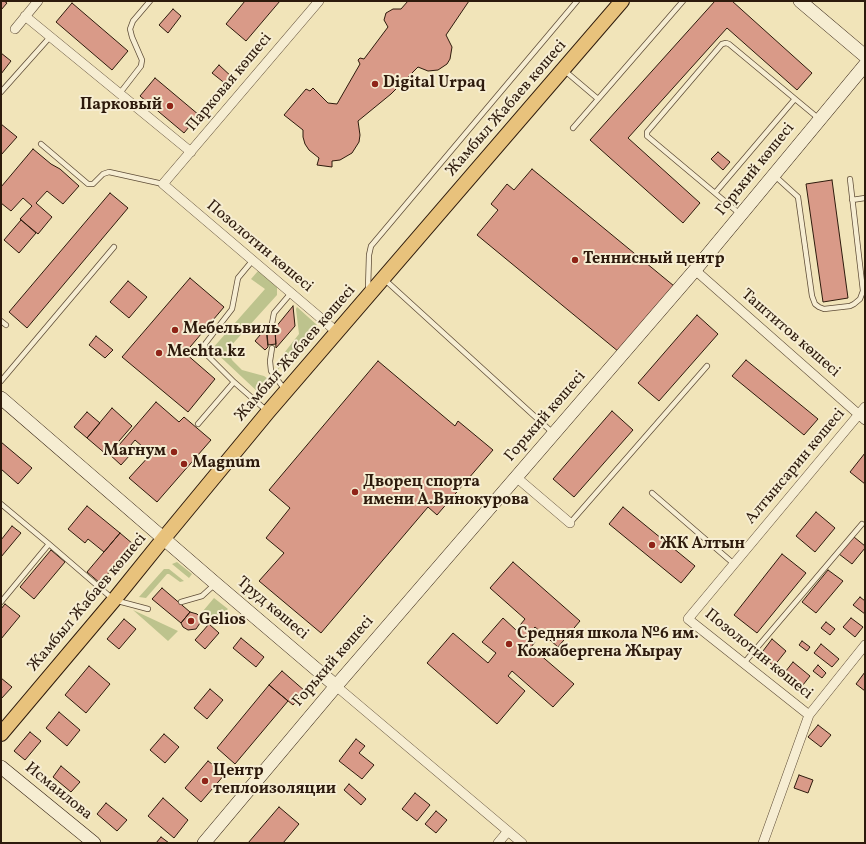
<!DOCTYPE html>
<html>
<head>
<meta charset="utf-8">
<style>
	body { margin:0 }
	#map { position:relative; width:866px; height:844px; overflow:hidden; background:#f1e4b9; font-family:Vollkorn,serif }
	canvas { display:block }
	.frame { position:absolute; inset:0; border:2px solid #2d1a0c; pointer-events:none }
</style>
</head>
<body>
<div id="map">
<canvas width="866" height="844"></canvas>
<div class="frame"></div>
</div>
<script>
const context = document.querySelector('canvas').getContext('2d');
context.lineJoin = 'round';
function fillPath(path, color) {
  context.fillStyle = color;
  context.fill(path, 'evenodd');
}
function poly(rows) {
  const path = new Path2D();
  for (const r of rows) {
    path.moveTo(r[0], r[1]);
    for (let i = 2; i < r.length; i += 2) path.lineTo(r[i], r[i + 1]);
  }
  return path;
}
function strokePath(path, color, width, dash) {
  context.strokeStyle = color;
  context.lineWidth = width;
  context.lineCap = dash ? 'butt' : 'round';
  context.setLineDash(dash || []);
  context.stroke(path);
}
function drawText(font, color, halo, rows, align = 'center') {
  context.font = font + ' Vollkorn,serif';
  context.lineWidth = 4;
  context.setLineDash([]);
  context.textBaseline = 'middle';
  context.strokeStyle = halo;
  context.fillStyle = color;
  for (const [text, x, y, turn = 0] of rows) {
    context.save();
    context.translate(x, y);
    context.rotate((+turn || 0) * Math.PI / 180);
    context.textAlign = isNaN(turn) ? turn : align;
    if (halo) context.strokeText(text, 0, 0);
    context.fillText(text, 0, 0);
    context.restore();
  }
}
fillPath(poly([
	[258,271,277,286,277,295,228,349,232,360,242,370,264,376,271,381,259,393,212,349,265,289,251,279],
	[297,307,317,325,278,370,277,362,299,334,296,309],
	[177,562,192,574,189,578,172,564],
	[164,569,169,569,184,581,180,582,169,574,167,574,146,598,139,597],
	[214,598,228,609,214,621,203,611],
	[133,610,178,631,168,641]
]), '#bdc38d');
const building = poly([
	[1,1,4,1,7,3,1,10,1,1],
	[245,1,280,1,246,41,226,24,245,1],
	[408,1,469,1,446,35,452,47,450,59,447,64,438,70,428,71,418,67,391,94,358,121,360,135,359,142,352,153,340,160,332,161,332,167,317,165,319,158,309,150,305,144,303,137,303,130,284,115,306,89,310,91,313,88,328,103,337,104,360,64,358,60,360,58,364,59,388,27,384,20,386,13,393,9,401,9,408,1],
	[715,1,732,1,812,73,797,90,727,28,628,138,700,203,683,223,590,140,715,1],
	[72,3,128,51,112,70,56,22,72,3],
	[173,9,181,16,168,33,159,25,173,9],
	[1,53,11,61,1,74,1,53],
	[219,65,233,78,227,85,212,73,219,65],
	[155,78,199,115,184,133,140,96,155,78],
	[1,124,17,137,1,155,1,124],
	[33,149,51,164,60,169,79,186,63,204,47,191,36,203,52,217,38,234,20,219,32,206,23,198,11,211,1,203,1,187,33,149],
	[718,152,730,162,723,170,711,159,718,152],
	[532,169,674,286,619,352,477,235,498,210,491,204,507,184,514,190,532,169],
	[832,180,848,298,823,302,806,184,832,180],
	[110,193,128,208,27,328,9,312,110,193],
	[21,220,36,233,19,253,4,240,21,220],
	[190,278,224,307,185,353,215,379,188,412,122,357,190,278],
	[128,281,147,297,129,318,110,302,128,281],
	[293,306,295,326,276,348,275,328,293,306],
	[697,315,718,334,659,401,638,383,697,315],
	[266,328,268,347,265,350,255,341,266,328],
	[275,331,276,344,268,345,267,332,275,331],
	[96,336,113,350,105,358,89,345,96,336],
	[746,360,818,419,804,435,732,376,746,360],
	[378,361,455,426,458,421,493,450,437,515,428,507,321,633,259,581,284,553,266,538,290,508,269,490,378,361],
	[156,402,179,422,184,417,211,440,157,502,129,478,151,454,135,440,126,451,130,455,121,465,108,453,117,443,119,445,156,402],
	[112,408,132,426,107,455,87,438,112,408],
	[612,411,633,430,574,497,553,479,612,411],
	[87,412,100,423,87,438,74,427,87,412],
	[1,442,32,468,18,484,1,469,1,442],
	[865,453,865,484,850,472,865,453],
	[87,506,120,533,104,552,88,539,85,543,68,529,87,506],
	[623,507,695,566,681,583,609,524,623,507],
	[816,512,835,528,815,552,796,536,816,512],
	[12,526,21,533,1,557,1,540,12,526],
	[120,533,133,544,100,583,87,572,120,533],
	[854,537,865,546,865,548,852,564,839,554,854,537],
	[51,550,65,562,34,599,20,587,51,550],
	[782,554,806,573,757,633,734,615,782,554],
	[513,562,580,621,558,647,535,627,527,635,535,642,531,647,574,684,553,707,512,671,508,676,525,691,497,724,427,663,453,633,488,663,496,653,482,642,503,618,516,630,525,619,490,588,513,562],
	[828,570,843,581,816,613,802,602,828,570],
	[162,588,190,612,181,623,152,599,162,588],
	[860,597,865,601,865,614,853,605,860,597],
	[5,604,20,616,1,639,1,609,5,604],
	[190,612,197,614,199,616,200,623,196,629,188,630,183,627,181,623,190,612],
	[851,618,863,627,855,637,843,627,851,618],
	[124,619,136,629,119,649,107,639,124,619],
	[826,622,835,629,830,635,821,628,826,622],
	[209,624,219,633,205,649,195,640,209,624],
	[241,638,264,657,256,667,233,648,241,638],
	[772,639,786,651,774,666,760,655,772,639],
	[802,641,810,647,807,651,799,645,802,641],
	[821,644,839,659,832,667,814,653,821,644],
	[793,662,810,676,799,690,782,676,793,662],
	[818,665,826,673,822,678,813,671,818,665],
	[89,666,110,684,86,713,65,695,89,666],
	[282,671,305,691,293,705,269,685,282,671],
	[865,672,865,691,856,684,865,672],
	[1,678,12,687,1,699,1,678],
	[269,685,288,701,235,764,217,748,269,685],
	[210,689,223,700,207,719,194,708,210,689],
	[59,712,80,730,67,746,46,728,59,712],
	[818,725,831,735,821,747,808,737,818,725],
	[30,732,41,741,25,760,14,751,30,732],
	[164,734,179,747,165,763,150,750,164,734],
	[356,739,365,746,359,753,374,765,362,779,339,761,356,739],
	[208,761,225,774,201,802,185,788,208,761],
	[61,766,80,782,71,792,53,777,61,766],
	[799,775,813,780,808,793,794,788,799,775],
	[349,784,366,799,361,805,344,790,349,784],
	[415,793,430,805,417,821,402,809,415,793],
	[163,798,188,820,174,838,148,816,163,798],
	[106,803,127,820,117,831,97,814,106,803],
	[279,807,299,824,283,843,248,843,279,807],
	[436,811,447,820,436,833,425,824,436,811],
	[161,837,169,843,156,843,161,837]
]);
fillPath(building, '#d99a88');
strokePath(building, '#2d1a0c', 1);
const lane = poly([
	[565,71,598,99],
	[1,92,50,37],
	[120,93,141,66,142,60,132,37,130,29,133,21,150,1],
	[573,128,683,1],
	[41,144,88,184,93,184,103,174,109,172,163,184],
	[775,176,798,197,812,296,815,304,819,307,824,309,850,306,854,304,860,299,863,291,850,179],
	[715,193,794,100],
	[852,200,865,198],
	[740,214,647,136,647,132,722,44,726,43,729,44,818,118],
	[384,279,553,433],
	[368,289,369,255,371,246,577,1],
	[1,321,6,325],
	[271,329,274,313,291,293],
	[272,348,270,361,271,371,285,390],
	[1,381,114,247],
	[234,382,267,411],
	[198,424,234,382,208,356,205,352,205,344,232,309,238,278,253,260],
	[652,493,734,564],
	[1,504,49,544,114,600,148,609],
	[570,523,707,366],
	[1,602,49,544],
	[181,602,202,596,214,585],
	[744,663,862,524]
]);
const street = poly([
	[319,1,163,184,337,332],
	[25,16,191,152],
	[15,29,38,1],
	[695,270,865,420],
	[516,477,570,523],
	[336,686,522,843],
	[809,715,688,619,865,407],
	[498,843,508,831],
	[763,843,809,715,865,645]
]);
const secondary = poly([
	[800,1,865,56],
	[1,398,215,583,336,686],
	[1,767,94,843],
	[204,843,336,686,695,270,865,65]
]);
const primary = poly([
	[1,734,114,600,164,538,268,412,622,1]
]);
strokePath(lane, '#5e4c37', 6);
strokePath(street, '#5e4c37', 10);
strokePath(secondary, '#2d1a0c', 14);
strokePath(primary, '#2d1a0c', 16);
strokePath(lane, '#f6edd2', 4.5);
strokePath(street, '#f6edd2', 9);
strokePath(secondary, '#f6edd2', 13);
strokePath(primary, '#e8c27c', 14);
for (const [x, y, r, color] of [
	[375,84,4,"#8f2418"],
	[170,106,4,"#8f2418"],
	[575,260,4,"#8f2418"],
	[175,330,4,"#8f2418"],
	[159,353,4,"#8f2418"],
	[174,452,4,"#8f2418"],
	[184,464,4,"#8f2418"],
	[355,492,4,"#8f2418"],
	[652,545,4,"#8f2418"],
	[191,621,4,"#8f2418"],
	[509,644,4,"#8f2418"],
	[205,781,4,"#8f2418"]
]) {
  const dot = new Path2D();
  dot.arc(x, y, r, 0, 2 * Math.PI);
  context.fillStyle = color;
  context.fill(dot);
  strokePath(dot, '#f6edd2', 1.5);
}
drawText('16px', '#2d1a0c', '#f6edd2', [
	["Парковая көшесі",230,83,-50],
	["Жамбыл Жабаев көшесі",507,109,-49],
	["Горький көшесі",756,170,-51],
	["Позолотин көшесі",259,247,40],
	["Таштитов көшесі",790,334,41],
	["Жамбыл Жабаев көшесі",296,354,-49],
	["Горький көшесі",546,417,-49],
	["Алтынсарин көшесі",796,467,-50],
	["Жамбыл Жабаев көшесі",88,603,-50],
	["Труд көшесі",272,609,40],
	["Позолотин көшесі",758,655,39],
	["Горький көшесі",334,662,-49],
	["Исмаилова",58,792,39]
]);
drawText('bold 16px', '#2d1a0c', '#f6edd2', [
	["Digital Urpaq",383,84],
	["Парковый",162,106,"right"],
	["Теннисный центр",583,260],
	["Мебельвиль",183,330],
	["Mechta.kz",167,353],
	["Магнум",166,452,"right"],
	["Magnum",192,464],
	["Дворец спорта",363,483],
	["имени А.Винокурова",363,501],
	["ЖК Алтын",660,545],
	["Gelios",199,621],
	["Средняя школа №6 им.",517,635],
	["Кожабергена Жырау",517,653],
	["Центр",213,772],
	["теплоизоляции",213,790]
], 'left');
</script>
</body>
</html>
